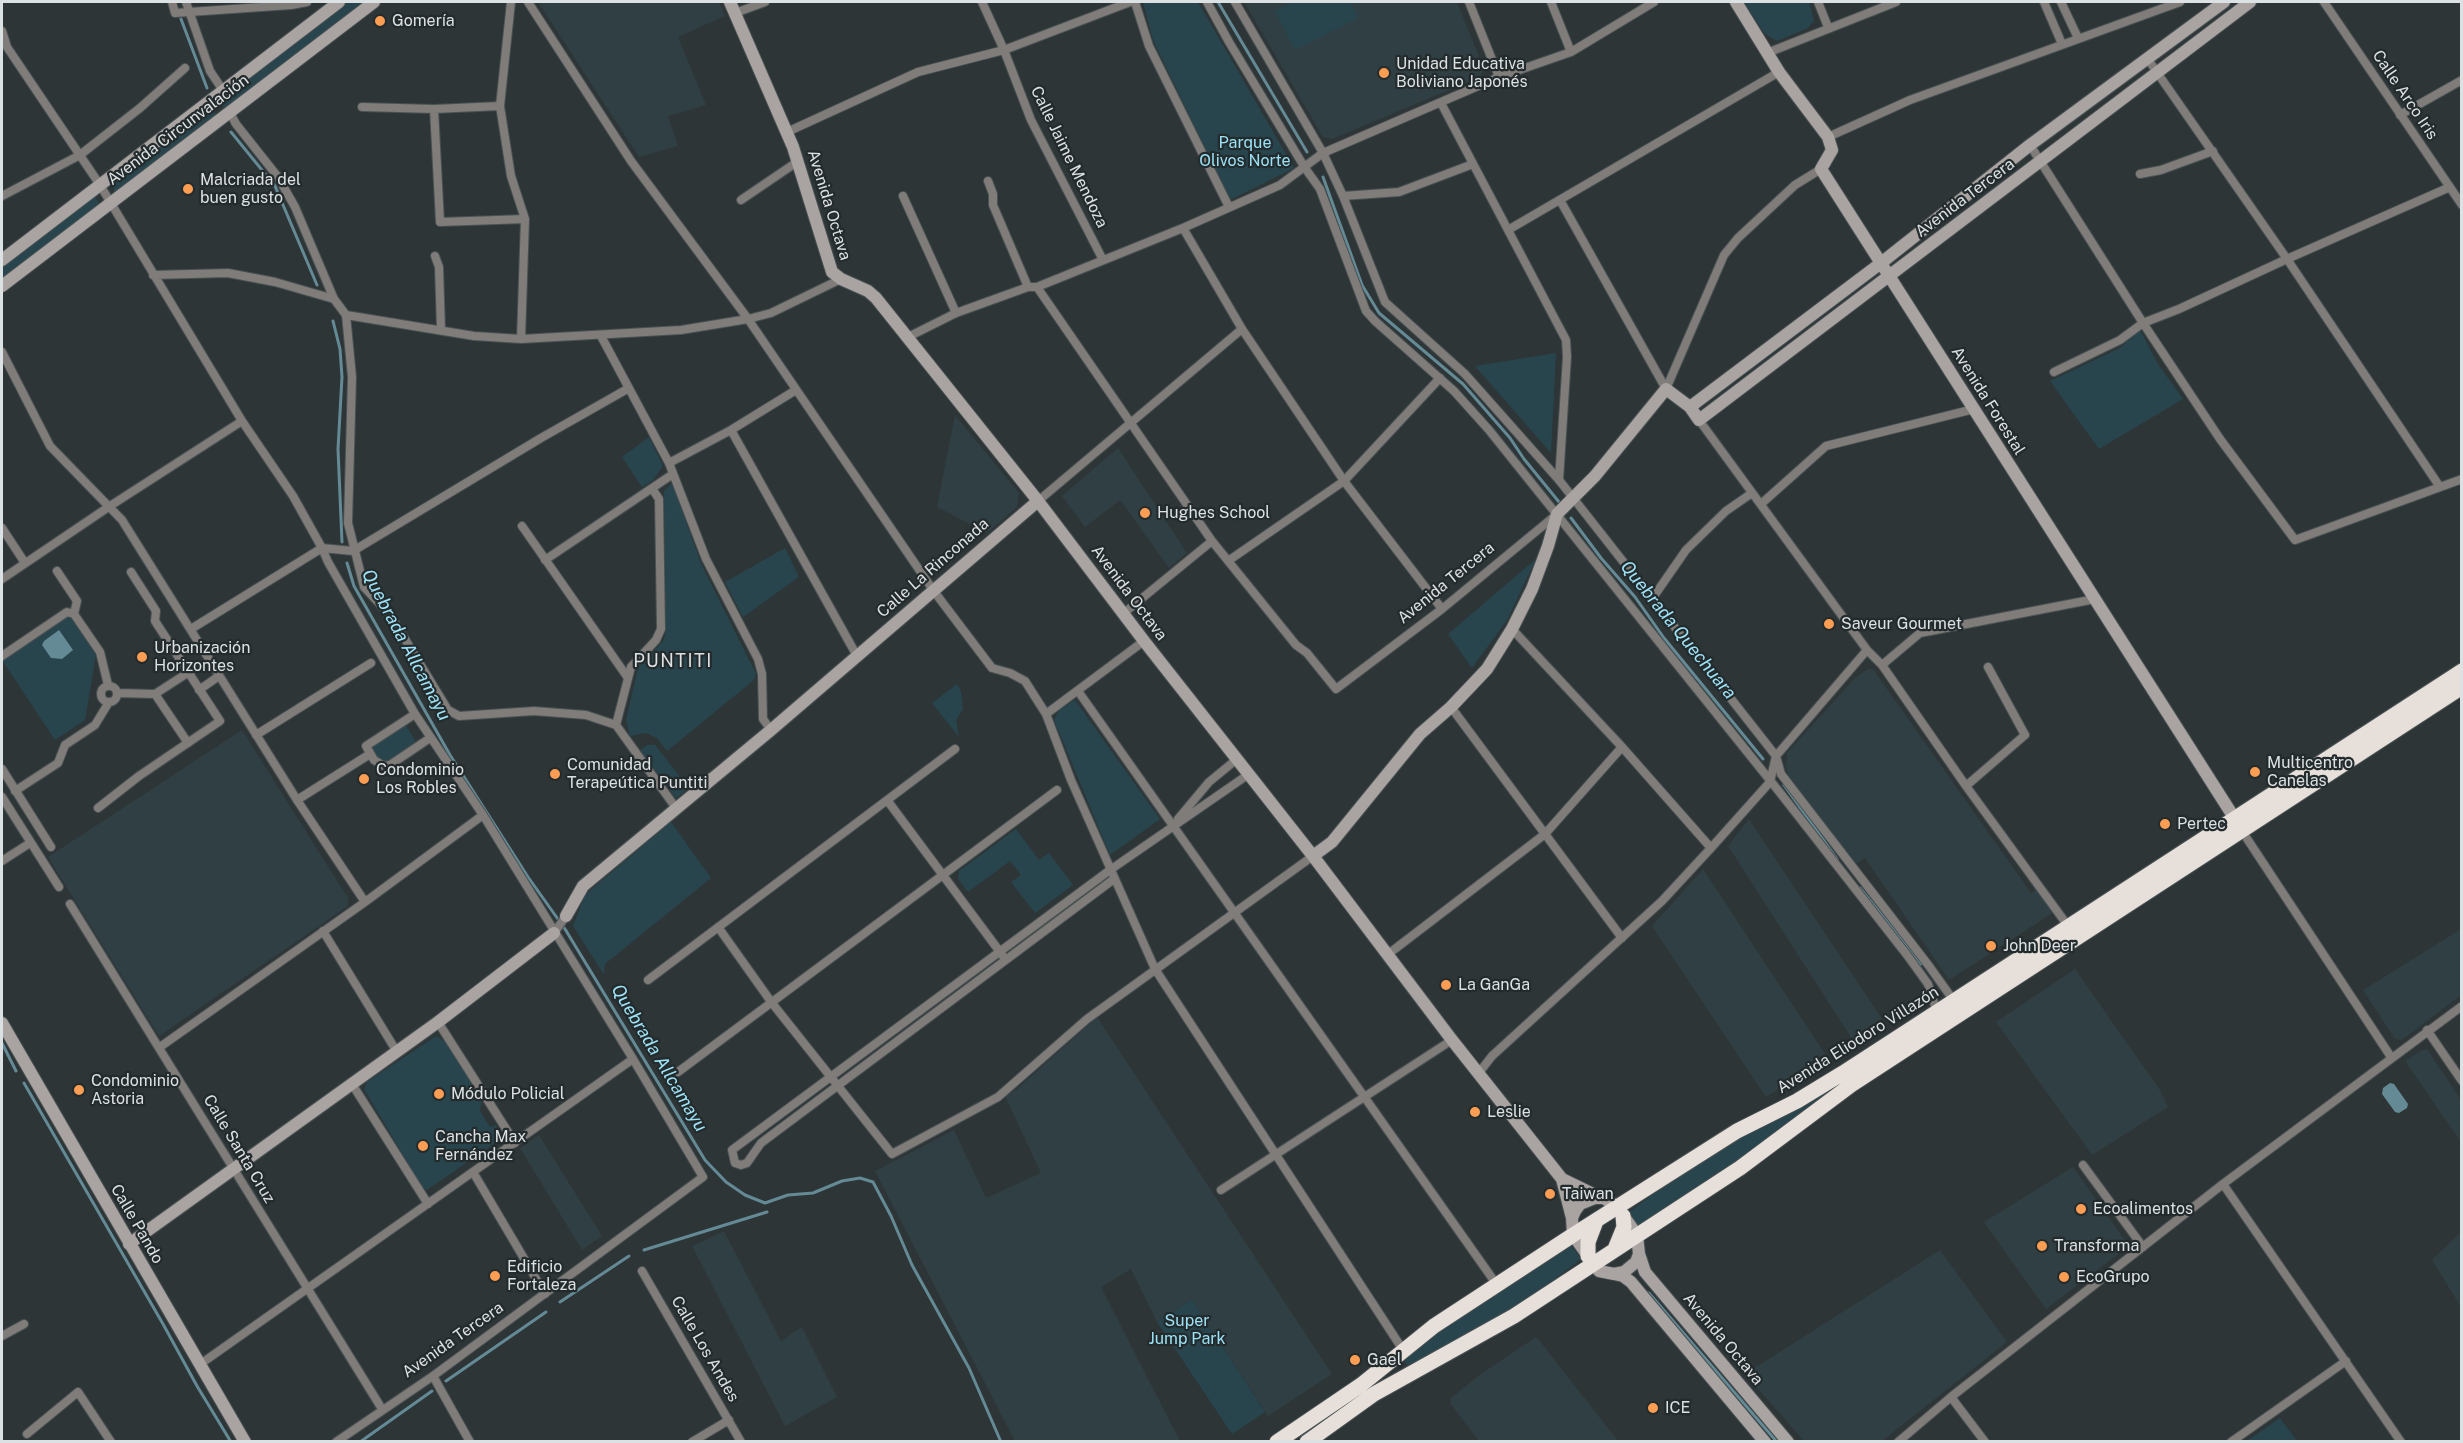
<!DOCTYPE html>
<html>
<head>
<meta charset="utf-8">
<style>
	body { margin:0 }
	#map { position:relative; width:2463px; height:1443px; overflow:hidden; background:#2d3537; font-family:"Public Sans",sans-serif }
	canvas { display:block }
	.frame { position:absolute; inset:0; border:3px solid #dce1e3; pointer-events:none }
</style>
</head>
<body>
<div id="map">
<canvas width="2463" height="1443"></canvas>
<div class="frame"></div>
</div>
<script>
const context = document.querySelector('canvas').getContext('2d');
context.lineJoin = 'round';
function fillPath(path, color) {
  context.fillStyle = color;
  context.fill(path, 'evenodd');
}
function poly(rows) {
  const path = new Path2D();
  for (const r of rows) {
    if (r.length === 3) {
      path.moveTo(r[0] + r[2], r[1]);
      path.arc(r[0], r[1], r[2], 0, 2 * Math.PI);
      continue;
    }
    path.moveTo(r[0], r[1]);
    for (let i = 2; i < r.length; i += 2) path.lineTo(r[i], r[i + 1]);
  }
  return path;
}
function strokePath(path, color, width, dash) {
  context.strokeStyle = color;
  context.lineWidth = width;
  context.lineCap = dash ? 'butt' : 'round';
  context.setLineDash(dash || []);
  context.stroke(path);
}
function drawText(font, color, halo, rows, align = 'center') {
  context.font = font + ' "Public Sans",sans-serif';
  context.lineWidth = 4.5;
  context.setLineDash([]);
  context.textBaseline = 'middle';
  context.strokeStyle = halo;
  context.fillStyle = color;
  for (const [text, x, y, turn = 0] of rows) {
    context.save();
    context.translate(x, y);
    context.rotate((+turn || 0) * Math.PI / 180);
    context.textAlign = isNaN(turn) ? turn : align;
    if (halo) context.strokeText(text, 0, 0);
    context.fillText(text, 0, 0);
    context.restore();
  }
}
fillPath(poly([
	[538,2,719,2,725,16,678,37,706,105,668,116,678,146,639,157],
	[1244,2,1457,2,1484,69,1480,77,1332,139,1323,137],
	[955,415,1019,493,1017,507,987,533,937,507],
	[1118,448,1187,553,1169,568,1120,500,1085,527,1062,496],
	[1868,669,1873,669,2031,893,2038,889,2054,912,1949,980,1865,858,1854,865,1789,776,1786,769,1787,753,1855,678],
	[242,730,348,898,348,906,159,1036,48,857],
	[1749,819,1882,1019,1852,1039,1728,846],
	[1703,869,1827,1057,1766,1097,1652,926],
	[2461,929,2461,995,2402,1040,2395,1039,2363,990],
	[2075,969,2160,1090,2168,1107,2092,1155,1996,1022],
	[1097,1017,1332,1374,1268,1416,1192,1300,1157,1322,1131,1269,1101,1287,1180,1441,1015,1441,875,1171,954,1130,986,1198,1041,1173,1005,1096,1016,1090],
	[2427,1049,2461,1100,2461,1142,2405,1061,2420,1051],
	[539,1135,602,1236,582,1250,520,1148],
	[2073,1167,2129,1246,2046,1309,1984,1222],
	[724,1231,781,1341,802,1327,837,1397,785,1426,692,1246],
	[2461,1232,2461,1307,2432,1260],
	[1940,1250,2007,1342,1882,1441,1804,1441,1745,1374],
	[1536,1337,1543,1345,1618,1441,1479,1441,1450,1403,1451,1398,1478,1376]
]), '#303f44');
fillPath(poly([
	[346,2,366,2,224,109,219,98],
	[1143,2,1198,2,1294,168,1230,200,1153,40],
	[1293,2,1350,2,1358,18,1295,50,1275,11],
	[1744,2,1809,2,1814,21,1808,28,1777,41,1765,34],
	[211,104,216,115,116,193,110,183],
	[94,195,100,205,2,279,2,266],
	[2140,330,2158,364,2183,399,2099,449,2050,381,2120,348],
	[1556,353,1551,453,1475,366],
	[649,437,663,466,653,480,642,487,622,457],
	[672,483,702,566,756,674,754,680,667,751,657,738,646,733,630,736,626,720,638,668,664,640,666,627,664,491],
	[785,548,799,577,743,617,725,582],
	[1536,559,1507,620,1472,668,1448,634],
	[67,616,70,616,96,655,85,720,55,740,2,660],
	[957,684,961,692,963,709,956,720,959,737,932,703],
	[1075,700,1160,819,1110,855,1054,720,1059,710],
	[405,724,416,742,386,763,378,759,373,751,374,744],
	[647,745,655,745,689,788,676,798,640,750],
	[671,822,711,878,605,964,604,975,573,926,585,895],
	[1016,829,1039,860,1049,853,1073,885,1035,913,1011,882,1021,875,1010,861,968,892,958,879,959,871],
	[436,1036,445,1041,482,1100,480,1111,490,1127,496,1125,500,1135,498,1141,427,1190,422,1187,364,1089,367,1082],
	[1862,1068,1775,1137,1639,1229,1629,1212,1678,1176,1720,1148],
	[1570,1244,1581,1259,1529,1299,1409,1367,1403,1359,1453,1321],
	[1192,1300,1265,1412,1232,1434,1157,1322],
	[2280,1418,2297,1441,2247,1441]
]), '#28454e');
fillPath(poly([
	[59,630,73,650,62,659,51,658,42,645,44,641],
	[2390,1083,2394,1084,2408,1104,2407,1108,2399,1113,2395,1112,2382,1094,2383,1088]
]), '#648a96');
strokePath(poly([
	[1218,2,1307,152],
	[181,19,207,88],
	[231,132,275,186,317,285],
	[1323,177,1362,285,1379,313,1463,384,1510,438,1524,459,1559,502],
	[333,321,340,349,342,377,338,449,342,542],
	[1571,518,1601,558,1635,597,1664,638,1763,759],
	[347,563,354,586,450,755,528,877,565,929,705,1160,726,1182,745,1195,765,1203,788,1195,813,1193,842,1181,860,1178,873,1182,891,1216,912,1265,969,1368,1001,1442],
	[1784,785,1837,859],
	[1860,888,1921,964],
	[2,1043,16,1071],
	[24,1083,163,1324,197,1386,231,1442],
	[644,1250,767,1212],
	[1649,1293,1777,1442],
	[560,1302,629,1256],
	[446,1381,546,1312],
	[360,1442,432,1391]
]), '#648a96', 3);
const street = poly([
	[172,2,175,13,291,5,307,2],
	[186,2,210,71,222,89],
	[511,2,500,106,511,176,525,219,521,339],
	[528,2,631,161,748,319,933,590,992,668,1010,673,1025,681,1046,714,1071,780,1155,969,1403,1350],
	[982,2,1004,50,1031,120,1103,260],
	[1135,2,1149,46,1229,207],
	[1207,2,1229,42,1305,168,1320,189,1366,311,1375,321,1454,391,1489,430,1781,794,1907,955,1928,984,1937,1012],
	[1235,2,1323,153,1343,196,1385,302,1465,374,1559,480,1776,756,1781,774,1929,966,1954,1001],
	[1469,2,1499,77],
	[1551,2,1571,52],
	[1818,2,1828,27],
	[2044,2,2062,44],
	[2061,2,2078,38],
	[2324,2,2462,205],
	[735,13,765,2],
	[2,31,7,47,100,185,242,421,293,496,322,548,328,562,415,714,483,815,633,1059,703,1177,433,1376,336,1442],
	[1767,53,1896,2],
	[2147,58,2287,259,2440,487],
	[1441,103,1566,340,1567,357,1559,480],
	[362,107,434,109,500,106],
	[434,109,440,222,525,219],
	[229,111,236,124,278,177,295,207,334,299,346,315,352,377,348,523,364,587,391,616,448,710,459,716,534,711,586,715,616,725,676,808],
	[2400,115,2462,80],
	[787,132,918,72,1004,50,1130,2],
	[1828,137,1910,100,2180,2],
	[2030,145,2143,323,2220,439,2295,540,2462,479],
	[2140,174,2161,170,2213,151],
	[988,181,993,194,993,205,1028,287],
	[2,196,80,155,140,108,185,68],
	[903,196,956,313],
	[1343,196,1399,192,1473,164],
	[741,200,797,162],
	[1560,200,1666,389],
	[1183,228,1242,329,1344,481,1442,609],
	[1508,230,1779,72],
	[435,256,439,267,441,329],
	[153,275,228,273,275,282,334,299],
	[1037,287,1212,541,1296,645,1307,653,1336,689,1442,609,1556,515],
	[346,315,474,336,521,339,681,330,748,319,771,313,841,279],
	[601,336,669,463,706,559,758,659,762,674,763,719,771,730],
	[908,337,956,313,1028,287,1037,287,1183,228,1280,185,1323,153,1499,77,1571,52,1654,2],
	[2,352,50,446,122,520,297,800,365,902],
	[2054,372,2120,340,2143,323,2179,309,2287,259,2450,187],
	[1666,389,1724,255,1738,238,1795,185,1821,169],
	[1699,420,1867,650,1882,665,1966,786,2068,926],
	[731,430,857,656],
	[669,463,731,430,796,390],
	[1038,501,1242,329],
	[1761,504,1826,446,1974,409],
	[522,526,628,678],
	[2,528,25,563],
	[545,560,673,474],
	[1228,561,1344,481,1440,378],
	[57,571,77,601,74,614,100,652,108,685],
	[2,579,110,506,242,421],
	[1652,599,1686,550,1726,511,1752,493],
	[1124,613,1212,541],
	[191,629,322,548,353,551,541,438,629,388],
	[1512,629,1622,747,1711,848],
	[2,656,67,612,74,614],
	[1882,665,1920,633,2095,599],
	[109,694,8],
	[199,690,219,676],
	[1078,691,1497,1285],
	[117,693,155,694,189,672],
	[155,694,188,743],
	[1451,707,1622,938],
	[415,714,366,746,374,760,384,766,390,765,430,738],
	[1046,714,1144,641],
	[616,725,631,667,656,640,661,629,659,499,653,490],
	[256,735,371,663],
	[2,769,51,847],
	[1966,786,2025,735,1988,667],
	[15,791,58,763,65,745,95,725,109,702],
	[2,797,59,887],
	[297,800,370,754],
	[887,800,1003,956],
	[98,808,139,776,220,721,155,621,156,611,131,572],
	[1178,819,1209,782,1237,759],
	[2242,831,2391,1057],
	[2,861,30,843],
	[1114,879,761,1143,747,1163,741,1165,735,1163,732,1150,1110,870,1249,774],
	[70,904,382,1409],
	[718,927,772,1003,892,1154,998,1097,1087,1019,1313,856],
	[323,931,397,1052],
	[554,933,566,916],
	[1387,955,1545,834,1622,747],
	[648,980,955,749],
	[438,1022,515,1143],
	[2427,1030,2462,1081],
	[160,1047,365,902,483,815],
	[678,1072,1057,790],
	[1478,1074,1492,1056,1662,901,1711,848,1770,782,1776,756,1867,650],
	[352,1084,428,1204],
	[2083,1165,2143,1247],
	[473,1172,545,1294],
	[2223,1184,2401,1442],
	[1221,1190,1452,1040],
	[642,1271,741,1442],
	[2,1336,24,1324],
	[199,1365,633,1059],
	[433,1376,470,1442],
	[1951,1397,1985,1442],
	[27,1434,78,1392,111,1442],
	[692,1442,729,1420],
	[1898,1442,1951,1397,2223,1184,2462,1006],
	[2231,1442,2346,1361]
]);
const secondary = poly([
	[730,2,793,147,832,272,841,279,868,291,876,298,1038,501,1144,641,1313,856,1452,1040,1562,1179,1572,1218],
	[1736,2,1779,72,1828,137,1832,150,1821,169,2235,819],
	[2,260,339,2],
	[2,286,374,2],
	[1690,407,1881,263,2030,145,2224,2],
	[1313,856,1332,842,1420,734,1451,707,1487,669,1512,629,1532,589,1548,546,1557,514,1595,476,1666,389,1690,407,1699,420,2250,2],
	[566,916,583,886,771,730,1038,501],
	[2,1023,245,1442],
	[1562,1179,1599,1197],
	[1595,1198,1604,1198,1617,1207,1637,1235,1639,1254,1636,1262,1624,1272,1614,1274,1599,1271,1573,1235,1572,1218,1575,1211,1580,1204,1595,1198],
	[129,1244,438,1022,554,933],
	[1639,1254,1645,1272,1788,1442],
	[1614,1274,1623,1276,1631,1282,1765,1442]
]);
const highway = poly([
	[1615,1249,1624,1227,1623,1216],
	[1588,1256,1588,1242,1596,1221],
	[1277,1442,1361,1385,1434,1326,1573,1235,1737,1131,1797,1101,1843,1073,2462,671],
	[1307,1442,1374,1394,1514,1316,1740,1168,1851,1085,2462,687]
]);
strokePath(street, '#495153', 10);
strokePath(secondary, '#495153', 14);
strokePath(highway, '#495153', 17);
strokePath(street, '#7f7c79', 8);
strokePath(secondary, '#a9a4a1', 12);
strokePath(highway, '#e7e0da', 15);
for (const [x, y, r, color] of [
	[380,21,6,"#fc9d54"],
	[1384,73,6,"#fc9d54"],
	[188,189,6,"#fc9d54"],
	[1145,513,6,"#fc9d54"],
	[1829,624,6,"#fc9d54"],
	[142,657,6,"#fc9d54"],
	[2255,772,6,"#fc9d54"],
	[555,774,6,"#fc9d54"],
	[364,779,6,"#fc9d54"],
	[2165,824,6,"#fc9d54"],
	[1991,946,6,"#fc9d54"],
	[1446,985,6,"#fc9d54"],
	[79,1090,6,"#fc9d54"],
	[439,1094,6,"#fc9d54"],
	[1475,1112,6,"#fc9d54"],
	[423,1146,6,"#fc9d54"],
	[1550,1194,6,"#fc9d54"],
	[2081,1209,6,"#fc9d54"],
	[2042,1246,6,"#fc9d54"],
	[495,1276,6,"#fc9d54"],
	[2064,1277,6,"#fc9d54"],
	[1355,1360,6,"#fc9d54"],
	[1653,1408,6,"#fc9d54"]
]) {
  const dot = new Path2D();
  dot.arc(x, y, r, 0, 2 * Math.PI);
  context.fillStyle = color;
  context.fill(dot);
  strokePath(dot, '#242b2d', 2);
}
drawText('16px', '#dce1e3', '#242b2d', [
	["Gomería",392,21],
	["Unidad Educativa",1396,64],
	["Boliviano Japonés",1396,82],
	["Malcriada del",200,180],
	["buen gusto",200,198],
	["Hughes School",1157,513],
	["Saveur Gourmet",1841,624],
	["Urbanización",154,648],
	["Horizontes",154,666],
	["Multicentro",2267,763],
	["Canelas",2267,781],
	["Comunidad",567,765],
	["Terapeútica Puntiti",567,783],
	["Condominio",376,770],
	["Los Robles",376,788],
	["Pertec",2177,824],
	["John Deer",2003,946],
	["La GanGa",1458,985],
	["Condominio",91,1081],
	["Astoria",91,1099],
	["Módulo Policial",451,1094],
	["Leslie",1487,1112],
	["Cancha Max",435,1137],
	["Fernández",435,1155],
	["Taiwan",1562,1194],
	["Ecoalimentos",2093,1209],
	["Transforma",2054,1246],
	["Edificio",507,1267],
	["Fortaleza",507,1285],
	["EcoGrupo",2076,1277],
	["Gael",1367,1360],
	["ICE",1665,1408]
], 'left');
drawText('16px', '#dce1e3', '#242b2d', [
	["Calle Arco Iris",2405,95,56],
	["Avenida Circunvalación",178,130,-37],
	["Calle Jaime Mendoza",1069,157,64],
	["Avenida Tercera",1965,198,-37],
	["Avenida Octava",829,205,73],
	["Avenida Forestal",1988,401,58],
	["Calle La Rinconada",933,568,-41],
	["Avenida Tercera",1446,583,-39],
	["Avenida Octava",1129,593,53],
	["Avenida Eliodoro Villazón",1858,1040,-32],
	["Calle Santa Cruz",239,1149,59],
	["Calle Pando",137,1224,60],
	["Avenida Octava",1723,1339,50],
	["Avenida Tercera",453,1340,-35],
	["Calle Los Andes",705,1349,60]
]);
drawText('16px', '#9be1f6', '#242b2d', [
	["Parque",1245,143],
	["Olivos Norte",1245,161],
	["Super",1187,1321],
	["Jump Park",1187,1339]
]);
drawText('italic 18px', '#9ee3f8', '#242b2d', [
	["Quebrada Quechuara",1678,630,51],
	["Quebrada Allcamayu",406,645,62],
	["Quebrada Allcamayu",659,1058,59]
]);
context.letterSpacing = '1.5px';
drawText('18px', '#dce1e3', '#242b2d', [
	["PUNTITI",673,661]
]);
context.letterSpacing = '0px';
</script>
</body>
</html>
